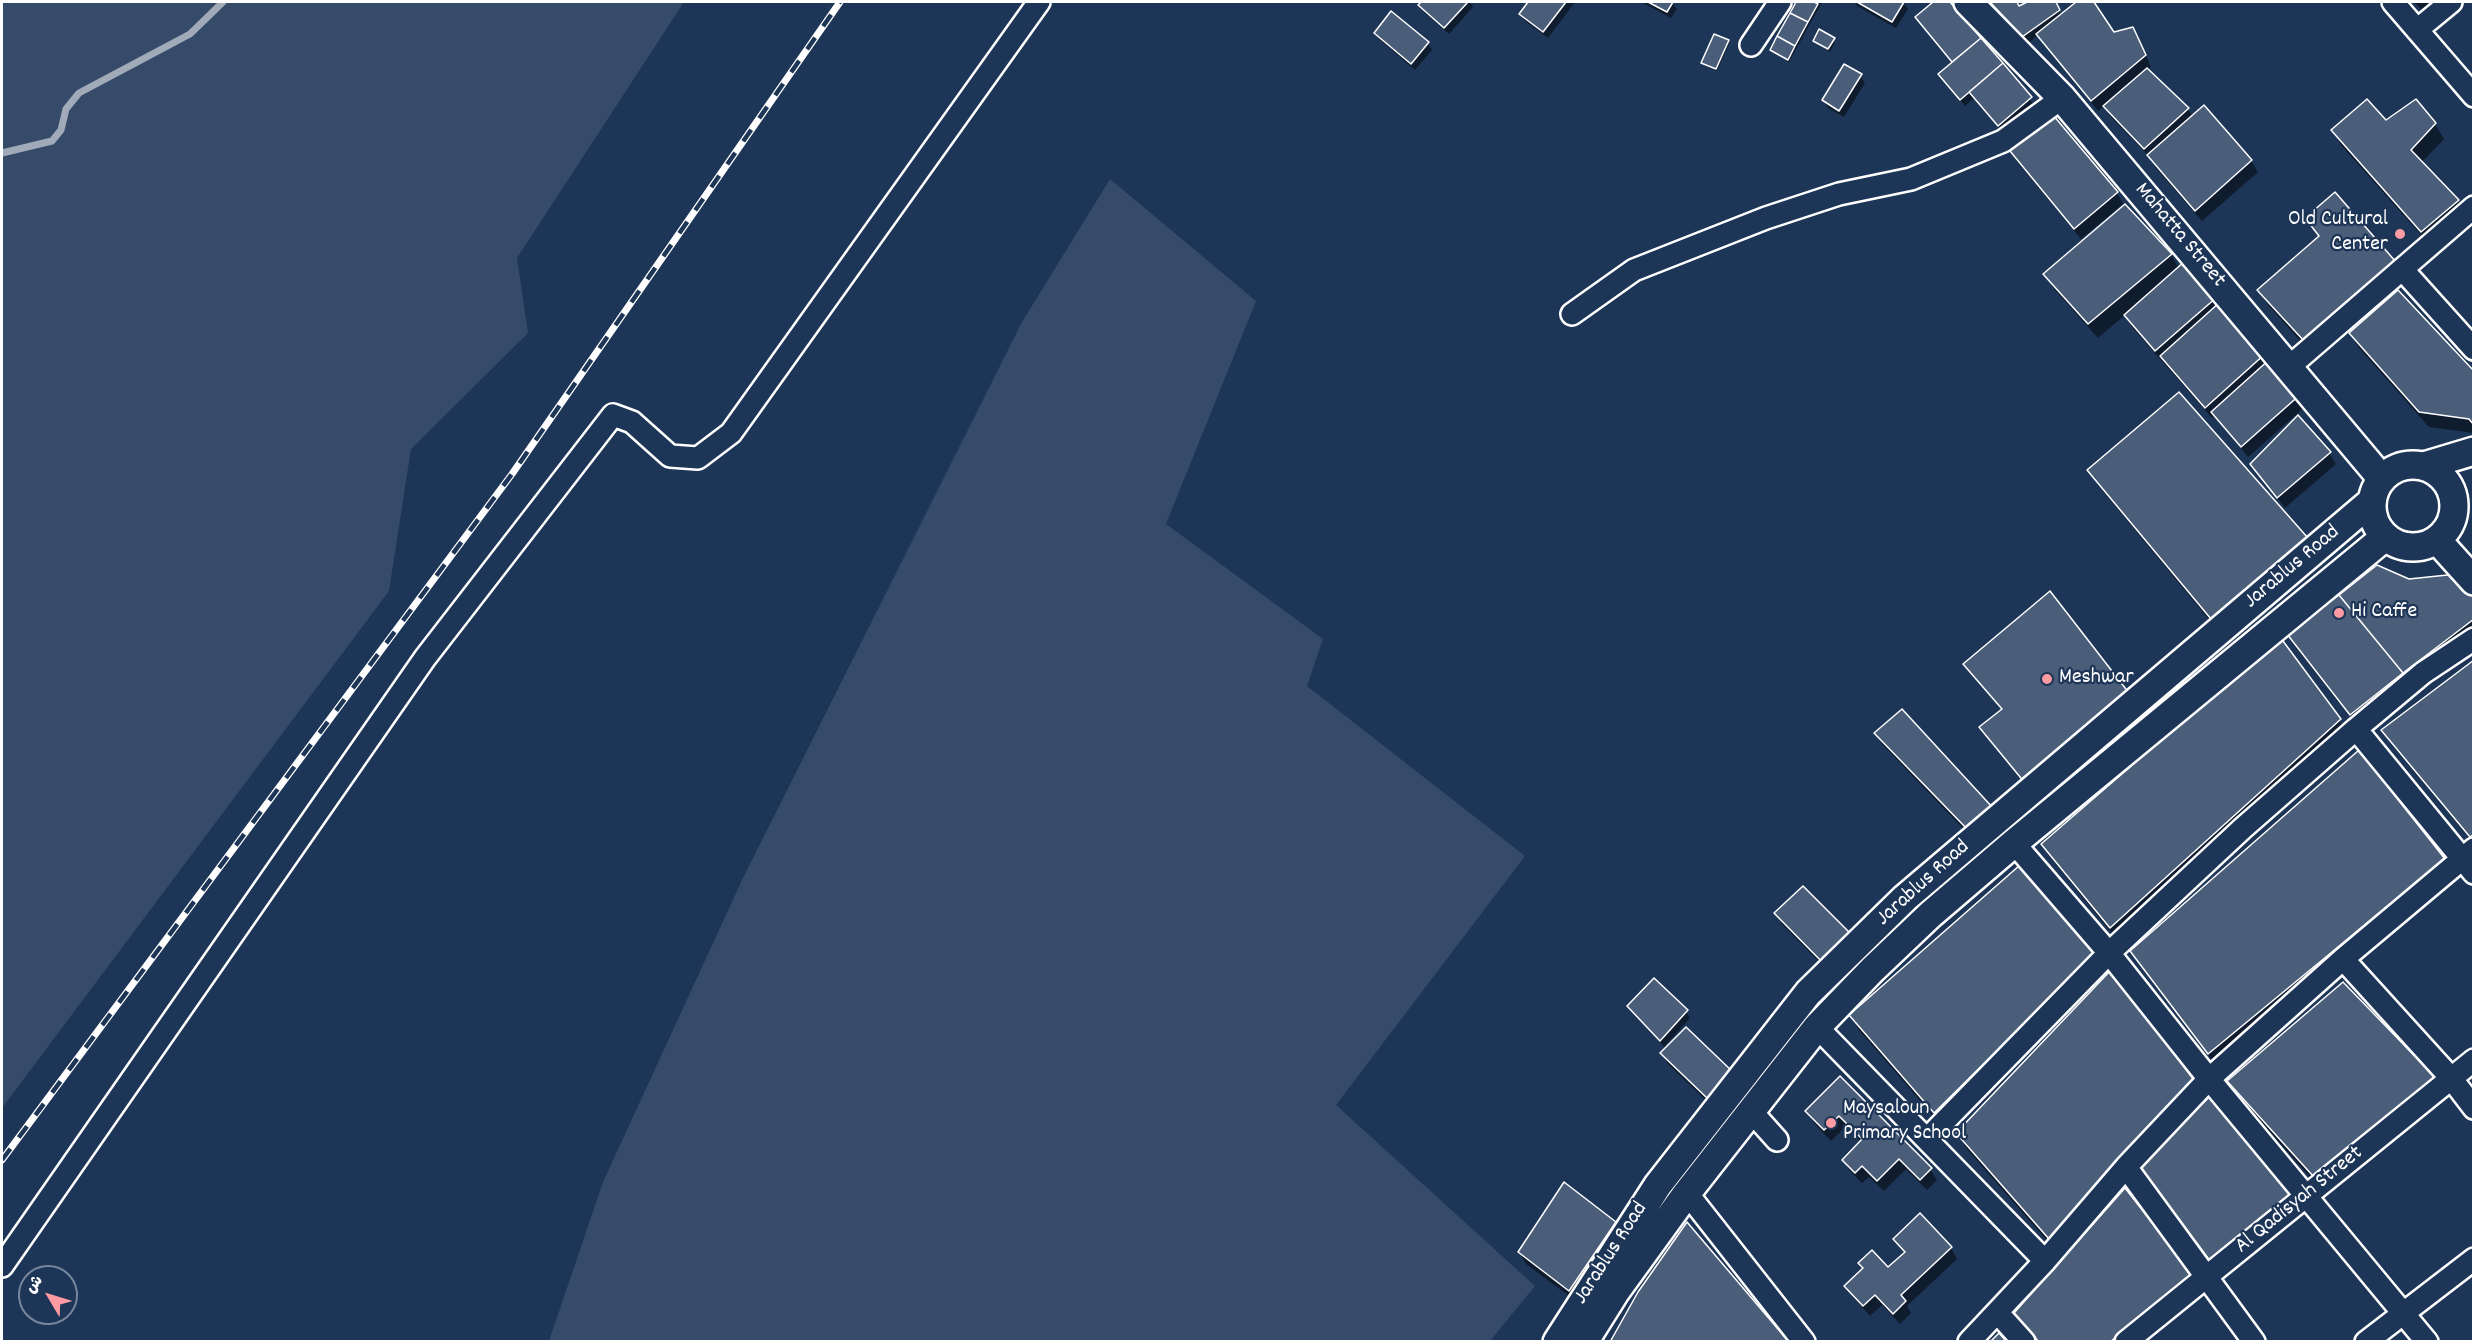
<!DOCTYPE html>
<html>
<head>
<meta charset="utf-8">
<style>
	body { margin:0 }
	#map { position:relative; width:2475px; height:1343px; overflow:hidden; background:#1d3557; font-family:Dekko,"Playpen Sans Arabic",sans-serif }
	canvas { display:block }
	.frame { position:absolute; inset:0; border:3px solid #fff; pointer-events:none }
	.north { position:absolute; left:18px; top:1265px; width:60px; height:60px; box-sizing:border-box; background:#1d3557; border:2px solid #77869a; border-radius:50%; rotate:308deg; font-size:16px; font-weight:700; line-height:24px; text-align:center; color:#fff }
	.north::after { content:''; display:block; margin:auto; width:21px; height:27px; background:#ff9aa2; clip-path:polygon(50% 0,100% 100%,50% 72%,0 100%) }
</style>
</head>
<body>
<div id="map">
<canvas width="2475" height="1343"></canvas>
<div class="frame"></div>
<div class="north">ش</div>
</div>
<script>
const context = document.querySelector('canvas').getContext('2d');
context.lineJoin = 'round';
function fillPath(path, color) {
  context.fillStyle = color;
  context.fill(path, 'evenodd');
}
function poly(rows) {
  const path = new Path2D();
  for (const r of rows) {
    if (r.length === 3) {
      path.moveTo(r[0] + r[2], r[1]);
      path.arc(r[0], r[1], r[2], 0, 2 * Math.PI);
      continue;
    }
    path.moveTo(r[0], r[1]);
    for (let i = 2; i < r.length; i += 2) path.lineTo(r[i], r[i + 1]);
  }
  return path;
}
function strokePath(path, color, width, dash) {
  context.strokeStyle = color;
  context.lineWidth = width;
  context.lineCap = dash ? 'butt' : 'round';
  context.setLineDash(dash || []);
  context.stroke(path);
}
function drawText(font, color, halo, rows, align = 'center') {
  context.font = font + ' Dekko,sans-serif';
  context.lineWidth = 4.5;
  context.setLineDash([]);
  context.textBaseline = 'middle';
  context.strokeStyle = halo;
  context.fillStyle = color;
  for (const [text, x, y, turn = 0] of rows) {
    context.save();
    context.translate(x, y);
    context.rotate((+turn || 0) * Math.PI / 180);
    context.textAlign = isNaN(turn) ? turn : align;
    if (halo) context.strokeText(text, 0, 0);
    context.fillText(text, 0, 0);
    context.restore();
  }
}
fillPath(poly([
	[2,2,684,2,517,258,528,333,411,449,389,591,2,1108],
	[1110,179,1256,301,1166,524,1323,639,1307,686,1525,856,1336,1105,1535,1286,1490,1341,549,1341,603,1182,742,880,1022,322]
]), '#364b69');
fillPath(poly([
	[1423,2,1470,2,1473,7,1449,34,1424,12,1420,5],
	[1530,2,1575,2,1548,38,1525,21,1521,14],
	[1641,2,1671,2,1677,9,1671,18],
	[1798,2,1822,2,1789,62,1771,50],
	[1855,2,1903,2,1908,9,1896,28,1857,6],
	[1936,2,1948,2,2034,105,2003,132,1974,98,1965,106,1940,75,1953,63,1917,18],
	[1991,2,2016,2,2019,7,2030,2,2055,2,2061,15,2078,2,2092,2,2114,33,2139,40,2151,67,2147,70,2188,109,2193,117,2204,107,2251,161,2258,172,2202,221,2155,167,2150,157,2111,117,2104,106,2098,111,2044,45,2038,35,2027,44],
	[2414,2,2432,2,2421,9],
	[1375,33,1428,43,1432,50,1415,70,1380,40],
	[1833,39,1835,42,1830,52,1815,41],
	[1728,41,1729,44,1717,71,1705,66,1703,63],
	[1860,76,1865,83,1844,117,1828,108,1824,100],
	[2053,117,2117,193,2123,204,2081,239,2018,163,2012,152],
	[2386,122,2435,124,2444,139,2422,162,2457,201,2466,215,2431,246,2341,145,2333,130],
	[2307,218,2403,277,2314,356,2268,305,2259,290,2319,238],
	[2171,254,2179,269,2185,263,2307,405,2248,457,2215,415,2212,418,2132,327,2125,315,2098,338,2054,289,2045,274],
	[2350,334,2474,373,2474,433,2429,427,2359,348],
	[2329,453,2336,464,2285,508,2252,464],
	[2089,470,2307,538,2220,633,2098,485],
	[2409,581,2474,594,2474,629,2360,729,2297,649,2289,634],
	[2474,662,2474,843,2392,745,2383,731],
	[1902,711,1975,841,1882,744,1876,733],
	[2339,720,2348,735,2119,942,2052,859,2043,844],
	[2443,860,2452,875,2218,1068,2141,967,2132,952],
	[1803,888,1831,974,1782,924,1776,913],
	[2096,952,1943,1127,1859,1030,1851,1015],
	[1629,1006,1686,1011,1690,1018,1665,1046,1732,1073,1714,1108,1668,1064,1662,1053,1666,1049],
	[1840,1079,1930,1169,1937,1180,1927,1190,1906,1169,1884,1191,1869,1177,1862,1183,1850,1171,1844,1160,1861,1142,1846,1126,1831,1141,1814,1123,1807,1112],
	[2434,1079,2322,1190,2237,1096,2229,1081],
	[2193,1081,2058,1253,1966,1148,1958,1134],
	[2142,1168,2292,1194,2300,1209,2219,1275,2151,1183],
	[2125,1190,2192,1275,2200,1290,2137,1342,2036,1342,2016,1313],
	[1920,1216,1951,1248,1957,1259,1907,1306,1911,1313,1900,1324,1882,1305,1870,1316,1853,1297,1846,1286,1864,1270,1860,1263,1888,1270,1905,1254,1895,1239],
	[1615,1223,1622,1234,1576,1301,1526,1264,1519,1252]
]), '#0007');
strokePath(poly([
	[2,153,52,141,61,130,66,109,79,93,190,34,223,2]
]), '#a0aab8', 7);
const building = poly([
	[1421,2,1468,2,1444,28,1418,5,1421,2],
	[1528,2,1566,2,1543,32,1519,14,1528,2],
	[1648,2,1673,2,1667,12,1648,2],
	[1796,2,1814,2,1818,4,1808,22,1790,13,1796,2],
	[1857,2,1904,2,1892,22,1857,2],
	[1933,2,1950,2,1981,38,1952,62,1915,17,1933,2],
	[1990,2,2017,2,2019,6,2027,2,2056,2,2060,10,2022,37,1990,2],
	[2076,2,2094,2,2114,32,2133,27,2146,55,2091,101,2036,34,2076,2],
	[1391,11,1429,42,1411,64,1374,33,1391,11],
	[1790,13,1808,22,1795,46,1777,36,1790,13],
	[1819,29,1835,38,1828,49,1813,41,1819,29],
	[1714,34,1729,40,1716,69,1701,63,1714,34],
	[1777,36,1795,46,1788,60,1770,50,1777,36],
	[1981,38,2003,63,1960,100,1938,74,1981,38],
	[2003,63,2032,97,1998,126,1969,92,2003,63],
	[1844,64,1862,74,1839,111,1822,100,1844,64],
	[2147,68,2189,108,2144,149,2103,106,2147,68],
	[2367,99,2386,120,2416,99,2436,123,2411,150,2459,200,2421,232,2331,130,2367,99],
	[2204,105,2252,160,2195,211,2147,155,2204,105],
	[2053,115,2118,192,2074,229,2010,151,2053,115],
	[2335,192,2396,262,2305,342,2257,290,2319,236,2305,218,2335,192],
	[2125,204,2172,254,2088,324,2043,274,2125,204],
	[2185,261,2217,297,2155,351,2124,315,2185,261],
	[2398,290,2474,371,2474,425,2469,419,2419,412,2349,333,2398,290],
	[2220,302,2266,353,2205,408,2160,356,2220,302],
	[2271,358,2302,393,2241,447,2211,412,2271,358],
	[2179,392,2308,538,2211,619,2087,470,2179,392],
	[2298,415,2331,452,2277,498,2250,464,2298,415],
	[2377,565,2409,579,2457,574,2474,592,2474,619,2403,673,2339,595,2377,565],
	[2050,591,2129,693,2025,783,1979,727,2002,709,1963,664,2050,591],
	[2339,595,2403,673,2350,715,2287,634,2339,595],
	[2280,637,2341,719,2110,928,2041,844,2280,637],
	[2474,660,2474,834,2470,837,2381,730,2474,660],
	[1902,709,1994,809,1968,830,1874,733,1902,709],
	[2359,750,2445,859,2208,1054,2130,951,2359,750],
	[2020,865,2097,952,1934,1113,1849,1015,2020,865],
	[1803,886,1852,935,1824,964,1774,913,1803,886],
	[2111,970,2194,1080,2049,1239,1956,1133,2111,970],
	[1654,978,1688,1010,1660,1041,1627,1006,1654,978],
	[2343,982,2436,1078,2313,1176,2227,1081,2343,982],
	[1686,1027,1733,1072,1707,1098,1660,1053,1686,1027],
	[1840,1076,1932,1168,1920,1180,1899,1159,1877,1181,1862,1166,1855,1173,1842,1160,1862,1139,1839,1116,1824,1130,1805,1111,1840,1076],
	[2209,1097,2293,1193,2210,1261,2140,1167,2209,1097],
	[1564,1182,1616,1222,1569,1291,1518,1252,1564,1182],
	[2125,1188,2193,1274,2110,1342,2039,1342,2014,1313,2125,1188],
	[1920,1213,1952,1247,1901,1295,1906,1301,1893,1314,1875,1295,1863,1306,1844,1286,1863,1268,1858,1263,1872,1250,1888,1267,1905,1252,1893,1239,1920,1213],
	[1687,1222,1789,1342,1610,1342,1638,1292,1687,1222],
	[1999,1333,2007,1342,1990,1342,1999,1333]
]);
fillPath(building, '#4a5d79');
strokePath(building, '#fff', 1.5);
const minor = poly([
	[2393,2,2474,96],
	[2417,30,2451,2],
	[1751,45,1780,2],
	[2402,269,2474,349],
	[1572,314,1634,270,1766,218,1839,194,1911,179,2003,141,2062,98],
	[2289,367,2474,207],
	[2356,729,2474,873],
	[2014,843,2109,953,2209,1079,2427,1342],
	[2343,959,2451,1078,2474,1108],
	[1817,1027,2045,1261],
	[1751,1111,1777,1140],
	[1928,1138,2109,953,2243,828,2356,729,2423,673,2474,639],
	[2126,1167,2254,1342],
	[1687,1193,1804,1342],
	[2,1266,425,658,613,415,632,422,670,456,698,458,731,433,1039,2],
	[1997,1312,2024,1342],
	[1969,1342,2045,1261,2126,1167,2209,1079,2343,959,2474,849],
	[2126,1342,2474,1060],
	[2366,1342,2474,1259]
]);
const major = poly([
	[1968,2,2062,98,2382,479],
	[2413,506,41],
	[2424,466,2474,451],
	[2437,540,2474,581],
	[1557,1342,1658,1185,1808,993,1905,898,2372,501],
	[1584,1342,1616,1291,1687,1193,1817,1027,1872,970,1931,914,2014,843,2385,537]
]);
strokePath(minor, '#fff', 26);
strokePath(major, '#fff', 32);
strokePath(minor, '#1d3557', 21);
strokePath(major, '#1d3557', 27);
const rail = poly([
	[2,1160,512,474,840,2]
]);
strokePath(rail, '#fff', 7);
strokePath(rail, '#1d3557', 4.5, [14]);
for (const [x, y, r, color] of [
	[2400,234,6,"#ff9aa2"],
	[2339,613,6,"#ff9aa2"],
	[2047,679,6,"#ff9aa2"],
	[1831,1123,6,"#ff9aa2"]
]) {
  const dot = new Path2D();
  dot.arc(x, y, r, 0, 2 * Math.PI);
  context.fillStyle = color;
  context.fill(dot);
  strokePath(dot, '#1d3557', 2);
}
drawText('22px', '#fff', '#1d3557', [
	["Old Cultural",2388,221,"right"],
	["Center",2388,246,"right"],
	["Hi Caffe",2351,613],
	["Meshwar",2059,679],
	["Maysaloun",1843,1110],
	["Primary School",1843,1135]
], 'left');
drawText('22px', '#fff', '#1d3557', [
	["Mahatta Street",2179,236,50],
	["Jarablus Road",2293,568,-40],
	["Jarablus Road",1924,884,-42],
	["Al Qadisyah Street",2300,1201,-39],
	["Jarablus Road",1612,1254,-57]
]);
</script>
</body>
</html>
